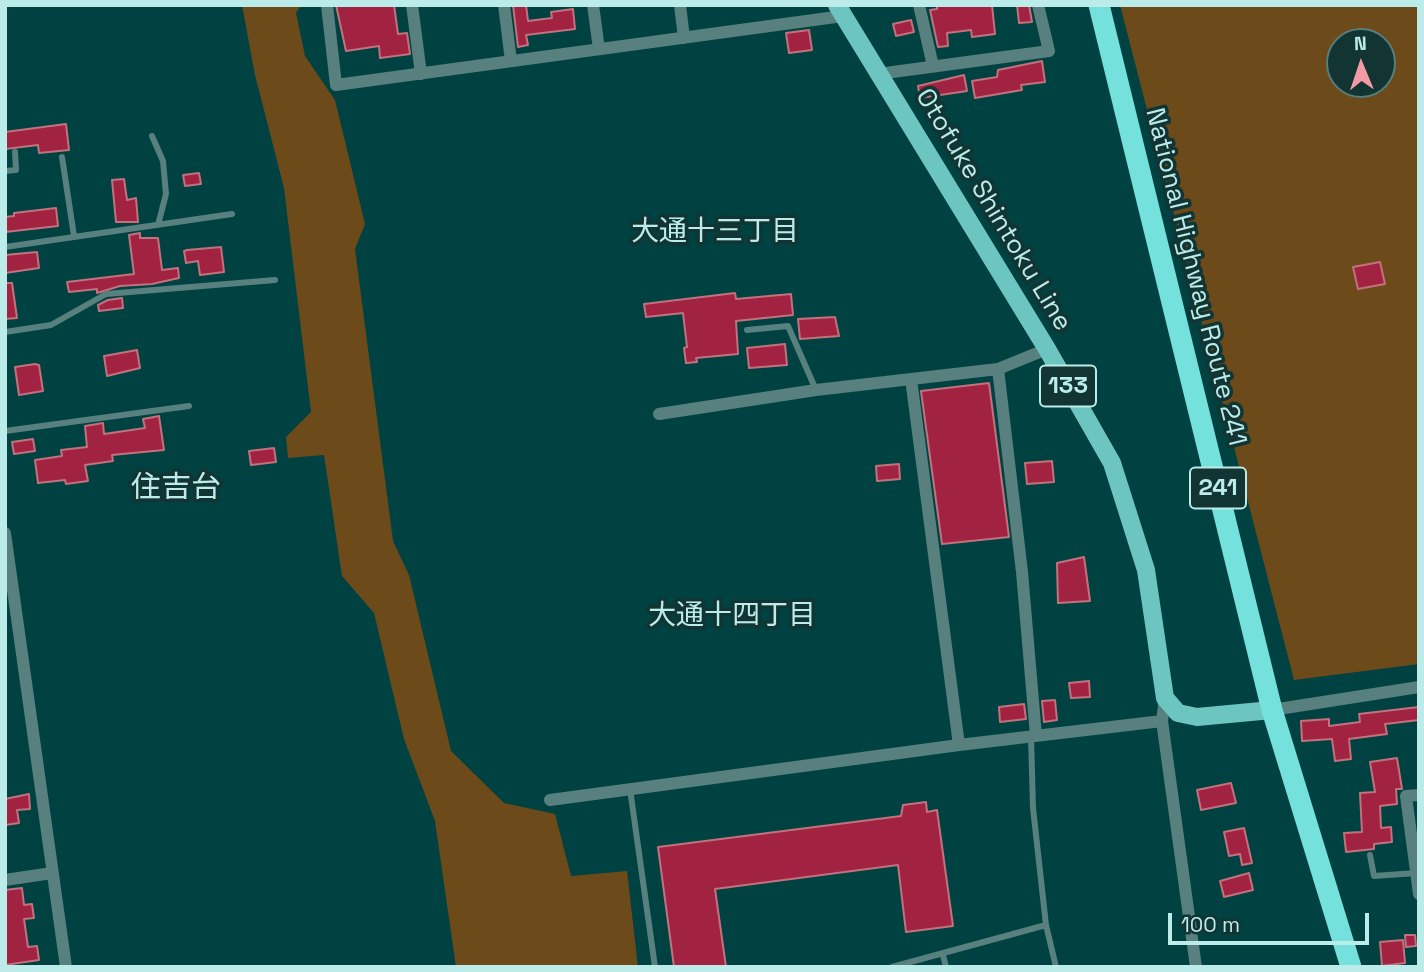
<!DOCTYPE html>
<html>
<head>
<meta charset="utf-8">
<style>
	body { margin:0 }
	#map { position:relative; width:1424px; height:972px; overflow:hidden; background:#004241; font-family:"Space Grotesk",sans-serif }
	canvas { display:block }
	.frame { position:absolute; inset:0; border:7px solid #bbece9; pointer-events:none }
	.north { position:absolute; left:1326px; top:28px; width:70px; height:70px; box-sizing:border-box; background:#123534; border:2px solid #567e7c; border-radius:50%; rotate:358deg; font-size:19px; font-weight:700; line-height:28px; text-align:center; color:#bbece9 }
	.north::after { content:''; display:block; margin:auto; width:24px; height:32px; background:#f49aa4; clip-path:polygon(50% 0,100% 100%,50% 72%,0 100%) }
	.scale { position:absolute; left:1168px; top:913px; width:201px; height:32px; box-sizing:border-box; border:4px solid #bbece9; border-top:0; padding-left:9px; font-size:21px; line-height:24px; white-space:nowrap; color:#bbece9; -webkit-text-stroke:5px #123534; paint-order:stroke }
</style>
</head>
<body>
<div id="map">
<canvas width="1424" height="972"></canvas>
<div class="frame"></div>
<div class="north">N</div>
<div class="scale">100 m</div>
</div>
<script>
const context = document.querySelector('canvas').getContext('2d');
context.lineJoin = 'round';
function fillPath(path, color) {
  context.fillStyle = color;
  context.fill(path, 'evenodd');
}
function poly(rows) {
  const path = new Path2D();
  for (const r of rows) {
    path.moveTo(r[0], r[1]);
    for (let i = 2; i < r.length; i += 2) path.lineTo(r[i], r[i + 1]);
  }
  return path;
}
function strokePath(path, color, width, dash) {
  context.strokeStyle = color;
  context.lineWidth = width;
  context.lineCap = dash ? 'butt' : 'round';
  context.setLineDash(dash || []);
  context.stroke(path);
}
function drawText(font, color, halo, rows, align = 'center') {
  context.font = font + ' "Space Grotesk","Noto Sans JP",sans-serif';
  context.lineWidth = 7;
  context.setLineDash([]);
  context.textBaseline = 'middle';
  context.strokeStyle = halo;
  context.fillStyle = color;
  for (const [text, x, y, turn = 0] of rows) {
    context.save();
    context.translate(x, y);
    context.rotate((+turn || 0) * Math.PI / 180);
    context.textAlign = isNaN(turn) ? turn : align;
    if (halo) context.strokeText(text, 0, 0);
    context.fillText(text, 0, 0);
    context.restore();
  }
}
fillPath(poly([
	[242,5,301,5,296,13,305,56,335,100,365,224,355,249,393,541,409,575,451,751,504,803,555,814,571,876,627,871,638,967,456,967,435,821,404,739,374,613,342,576,324,455,288,458,286,437,311,412,284,188,255,75],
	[1120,5,1419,5,1419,664,1294,680],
	[1340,42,1382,42,1382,84,1340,84]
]), '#6c4a1a');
const building = poly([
	[336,5,394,5,398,34,407,33,410,54,380,58,379,46,346,51,336,5],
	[513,5,526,5,528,21,552,18,551,12,573,9,575,29,526,35,528,45,518,47,513,5],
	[937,5,992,5,995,34,972,37,971,30,947,33,948,46,938,47,930,10,937,9,937,5],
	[1017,5,1029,5,1032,22,1019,23,1017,5],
	[911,20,914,32,896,36,893,24,911,20],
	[809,30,812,50,789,53,786,33,809,30],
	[1042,61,1045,82,1021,85,1022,90,975,98,972,81,997,77,998,70,1042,61],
	[964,75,967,91,920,98,918,86,964,75],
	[66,124,69,150,39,153,38,145,5,149,5,132,66,124],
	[199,173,201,184,185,186,183,175,199,173],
	[124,179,127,200,136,198,138,222,116,222,112,180,124,179],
	[56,208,58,226,5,232,5,217,14,216,14,213,56,208],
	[140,233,140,238,158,238,162,270,178,268,179,278,152,284,120,286,97,293,97,289,69,292,67,282,134,274,129,235,140,233],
	[221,247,224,272,200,275,198,261,186,263,184,251,187,250,221,247],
	[37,252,39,268,5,273,5,255,37,252],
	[1380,262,1385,284,1358,289,1353,267,1380,262],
	[5,283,12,283,17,318,5,319,5,283],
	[735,293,736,299,791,294,793,315,736,321,738,354,696,358,697,362,686,363,684,348,687,347,683,313,646,317,644,304,735,293],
	[122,298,123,308,99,311,98,305,108,300,122,298],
	[835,317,839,336,800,339,798,319,835,317],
	[785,344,787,365,749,368,747,348,785,344],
	[137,350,140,368,107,376,104,356,137,350],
	[35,364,39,365,43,391,19,395,15,367,35,364],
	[989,383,1009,537,942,544,921,391,989,383],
	[159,416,164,450,112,455,113,461,85,465,88,481,66,484,65,480,38,483,35,460,62,456,61,450,87,447,85,426,103,423,104,434,145,428,143,419,159,416],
	[33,439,35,451,14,454,12,442,33,439],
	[274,448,276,462,251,465,249,451,274,448],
	[1052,461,1054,482,1027,484,1025,463,1052,461],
	[899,464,900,479,877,481,876,466,899,464],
	[1084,557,1090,601,1058,603,1057,563,1084,557],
	[1089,681,1090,697,1071,698,1069,683,1089,681],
	[1055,700,1057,720,1044,722,1042,701,1055,700],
	[1024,704,1026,719,1000,722,999,707,1024,704],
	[1419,707,1419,720,1385,724,1387,734,1349,739,1351,759,1335,761,1332,739,1302,741,1301,721,1329,719,1329,726,1360,722,1359,714,1419,707],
	[1397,758,1402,789,1396,789,1397,804,1380,806,1381,828,1391,827,1392,842,1374,844,1374,849,1346,852,1344,833,1362,832,1360,793,1375,792,1370,762,1397,758],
	[1231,783,1236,803,1201,810,1197,790,1231,783],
	[29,794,30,809,17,810,19,823,5,825,5,799,29,794],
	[926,802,927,812,937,810,953,926,906,932,898,865,715,889,726,967,674,967,658,847,901,816,903,805,926,802],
	[1244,828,1252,863,1242,865,1240,854,1229,856,1224,832,1244,828],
	[1249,873,1253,890,1224,897,1220,881,1249,873],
	[22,888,24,905,32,904,34,918,24,919,28,947,37,946,39,960,5,965,5,890,22,888],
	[1405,935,1415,935,1416,946,1406,947,1405,935],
	[1403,940,1405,963,1382,966,1380,942,1403,940]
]);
fillPath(building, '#a12241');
strokePath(building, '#c1727c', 2);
strokePath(poly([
	[152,136,163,161,166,194,158,225],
	[62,157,74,236],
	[5,171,16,170,15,152],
	[5,247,232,214],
	[747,330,788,326,816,390],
	[5,332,51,325,106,294,275,280],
	[5,431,189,406],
	[1031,736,1033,808,1046,925,1056,967],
	[630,789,655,967],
	[1370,855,1374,876,1416,873],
	[943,955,946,967],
	[892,967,1046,925]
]), '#57807e', 6);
strokePath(poly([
	[327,5,336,85,843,16],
	[412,5,421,74],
	[504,5,511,61],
	[593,5,599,49],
	[680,5,684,38],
	[919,5,933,66],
	[878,74,1049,51,1038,5],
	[998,369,1022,572,1036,736],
	[911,379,959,745],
	[659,414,816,390,998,369,1047,349],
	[5,533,66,967],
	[1165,698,1162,721,1196,967],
	[1272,710,1419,687],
	[1419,795,1406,796,1419,894],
	[550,800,959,745,1162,721],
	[5,880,52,873]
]), '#57807e', 12);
strokePath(poly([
	[837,5,1047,349,1112,463,1146,570,1165,698,1178,713,1197,717,1272,710]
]), '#6dc5c2', 18);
strokePath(poly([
	[1099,5,1272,710,1351,967]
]), '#75e1dd', 21);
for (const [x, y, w] of [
	[1068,386,56],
	[1218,488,56]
]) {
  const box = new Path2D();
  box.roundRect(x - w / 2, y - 20.5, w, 41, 5);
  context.fillStyle = '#123534';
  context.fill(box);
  strokePath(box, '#bbece9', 2);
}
drawText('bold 24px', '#bbece9', null, [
	["133",1068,386],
	["241",1218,488]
]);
drawText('26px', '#bbece9', '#123534', [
	["Otofuke Shintoku Line",993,210,59],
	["National Highway Route 241",1195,277,76]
]);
drawText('28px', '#bbece9', '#123534', [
	["大通十三丁目",715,232],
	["大通十四丁目",732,616]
]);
drawText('30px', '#bbece9', '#123534', [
	["住吉台",176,489]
]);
</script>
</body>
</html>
